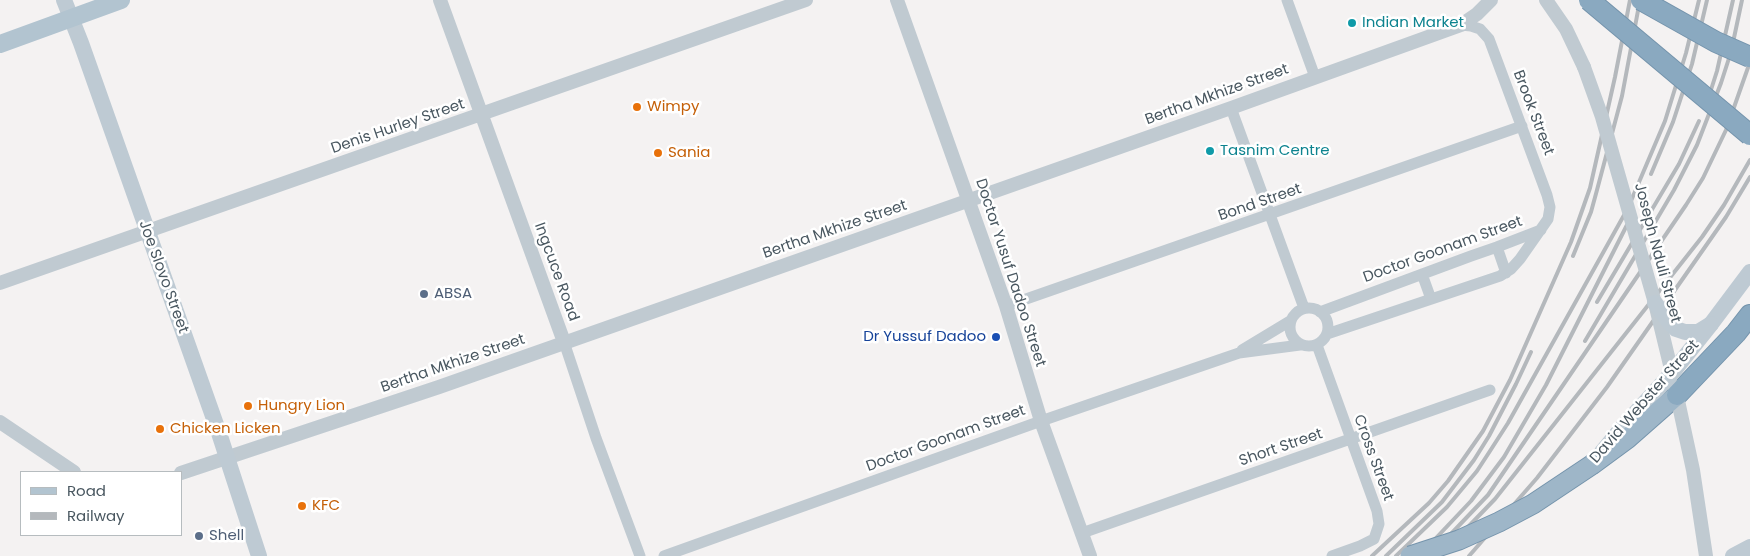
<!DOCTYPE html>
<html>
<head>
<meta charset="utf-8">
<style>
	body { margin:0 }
	#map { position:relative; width:1750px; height:556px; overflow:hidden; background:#f4f2f2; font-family:Poppins,sans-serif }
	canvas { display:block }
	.legend { position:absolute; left:20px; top:471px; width:162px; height:65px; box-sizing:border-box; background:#fff; border:1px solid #b6bcbf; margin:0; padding:6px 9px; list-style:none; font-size:15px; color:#495760 }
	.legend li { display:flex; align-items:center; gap:10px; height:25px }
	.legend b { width:25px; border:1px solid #b6bcbf }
</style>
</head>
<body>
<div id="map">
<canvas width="1750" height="556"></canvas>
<ul class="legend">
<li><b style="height:6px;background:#b2c4d0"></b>Road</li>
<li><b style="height:6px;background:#b4b8bc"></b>Railway</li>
</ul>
</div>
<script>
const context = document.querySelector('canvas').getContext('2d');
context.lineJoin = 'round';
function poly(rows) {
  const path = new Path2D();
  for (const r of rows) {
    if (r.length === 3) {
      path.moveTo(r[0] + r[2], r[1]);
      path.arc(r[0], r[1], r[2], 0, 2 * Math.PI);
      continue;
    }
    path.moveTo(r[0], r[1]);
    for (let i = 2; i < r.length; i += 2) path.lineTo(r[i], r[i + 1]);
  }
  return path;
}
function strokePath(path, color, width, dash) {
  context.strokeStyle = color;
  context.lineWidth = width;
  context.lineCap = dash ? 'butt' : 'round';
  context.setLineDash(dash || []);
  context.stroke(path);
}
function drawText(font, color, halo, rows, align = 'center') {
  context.font = font + ' Poppins,sans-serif';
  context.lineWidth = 5;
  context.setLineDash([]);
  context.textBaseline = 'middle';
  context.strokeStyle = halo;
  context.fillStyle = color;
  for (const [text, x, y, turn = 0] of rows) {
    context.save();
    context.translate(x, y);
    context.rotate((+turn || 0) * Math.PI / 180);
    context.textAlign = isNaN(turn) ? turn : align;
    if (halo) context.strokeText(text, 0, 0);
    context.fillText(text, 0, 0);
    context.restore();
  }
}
const trunk = poly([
	[1593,464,1627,439,1677,395]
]);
const motorway = poly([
	[1677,395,1736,333,1750,315]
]);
strokePath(trunk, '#7594ac', 21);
strokePath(motorway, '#7594ac', 22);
strokePath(poly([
	[1287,0,1315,77],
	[1231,108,1304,308],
	[1497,247,1506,273],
	[1422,274,1431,299],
	[1006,306,1522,126],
	[1309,327,19],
	[1320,312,1471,256,1497,247,1541,230],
	[1327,334,1500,276,1511,269,1520,259,1548,219,1550,207,1547,195,1489,39,1480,29,1471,26,1461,25],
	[564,342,596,438,640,556],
	[1317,345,1377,511,1379,524,1374,539,1360,546,1332,556],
	[1242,350,1290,321],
	[1082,533,1490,390],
	[664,556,1041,421,1239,353,1300,345]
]), '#c0cad1', 11);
strokePath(poly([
	[440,0,564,342],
	[897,0,1006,306,1041,421,1090,556],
	[1546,0,1566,29,1584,67],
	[0,283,806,0],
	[1675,387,1693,470,1706,556],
	[0,422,74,472],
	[181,473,439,387,1231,108,1461,25,1477,14,1491,0]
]), '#c0cad1', 14);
strokePath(poly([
	[64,0,81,43,219,433,259,556],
	[1602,452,1621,429,1672,373,1711,324,1750,272],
	[1733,556,1750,547]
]), '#becad3', 16);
strokePath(poly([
	[0,44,121,0]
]), '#b2c4d0', 18);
strokePath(trunk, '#9eb6c8', 19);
strokePath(motorway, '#8aa9c0', 20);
strokePath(poly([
	[1709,96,1717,71,1733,0],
	[1651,174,1673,122,1692,64,1707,0],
	[1573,256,1591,212,1597,190,1622,96,1640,0],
	[1597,302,1679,164,1699,121],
	[1585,341,1674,190,1697,145,1721,83,1731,52,1742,0],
	[1372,556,1429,503,1448,481,1483,431,1510,380,1571,242,1590,188,1615,77,1630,0],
	[1386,556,1442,502,1474,460,1489,436,1516,384,1531,352],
	[1396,556,1447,507,1477,471,1490,451,1508,423,1628,208,1665,121,1686,53,1699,0],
	[1419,556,1471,501,1504,457,1546,385,1631,217],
	[1430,556,1488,495,1686,205,1703,178,1726,130,1750,62],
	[1440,556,1495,499,1702,237,1724,205,1750,160],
	[1469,556,1537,478,1607,387,1726,217,1750,177]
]), '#b4b8bc', 4);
const trunkBridge = poly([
	[1410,556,1459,540,1499,522,1533,504,1593,464]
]);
const motorwayBridge = poly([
	[1589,0,1750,135],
	[1641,0,1716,42,1750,57]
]);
strokePath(trunkBridge, '#7594ac', 21, []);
strokePath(motorwayBridge, '#7594ac', 22, []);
strokePath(poly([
	[1584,67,1602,117,1655,303,1672,373]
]), '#c0cad1', 14);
strokePath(poly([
	[1655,303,1670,323,1676,329,1685,332,1698,332,1711,324]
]), '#becad3', 16);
strokePath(trunkBridge, '#9eb6c8', 19);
strokePath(motorwayBridge, '#8aa9c0', 20);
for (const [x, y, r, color] of [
	[1352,23,5,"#0f9aa8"],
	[637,107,5,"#e8710a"],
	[1210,151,5,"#0f9aa8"],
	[658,153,5,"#e8710a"],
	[424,294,5,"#5c6f8a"],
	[996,337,5,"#1a4fb4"],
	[248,406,5,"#e8710a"],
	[160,429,5,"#e8710a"],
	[302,506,5,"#e8710a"],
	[199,536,5,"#5c6f8a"]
]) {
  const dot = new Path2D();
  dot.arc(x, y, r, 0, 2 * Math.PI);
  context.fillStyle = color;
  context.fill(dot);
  strokePath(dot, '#fff', 2);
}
drawText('15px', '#0d838f', '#fff', [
	["Indian Market",1362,23],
	["Tasnim Centre",1220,151]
], 'left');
drawText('15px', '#495760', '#fff', [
	["Bertha Mkhize Street",1217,95,-20],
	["Brook Street",1533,113,69],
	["Denis Hurley Street",398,127,-19],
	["Bond Street",1260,203,-19],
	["Bertha Mkhize Street",835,230,-19],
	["Doctor Goonam Street",1443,250,-20],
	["Joseph Nduli Street",1657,253,75],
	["Ingcuce Road",556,272,70],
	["Doctor Yusuf Dadoo Street",1010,273,72],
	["Joe Slovo Street",163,277,70],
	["Bertha Mkhize Street",453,364,-19],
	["David Webster Street",1645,402,-49],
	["Doctor Goonam Street",946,439,-20],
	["Short Street",1281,448,-19],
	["Cross Street",1373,458,70]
]);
drawText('15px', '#c56008', '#fff', [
	["Wimpy",647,107],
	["Sania",668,153],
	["Hungry Lion",258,406],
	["Chicken Licken",170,429],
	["KFC",312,506]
], 'left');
drawText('15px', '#4e5e75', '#fff', [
	["ABSA",434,294],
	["Shell",209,536]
], 'left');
drawText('15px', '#164399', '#fff', [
	["Dr Yussuf Dadoo",986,337]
], 'right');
</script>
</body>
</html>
